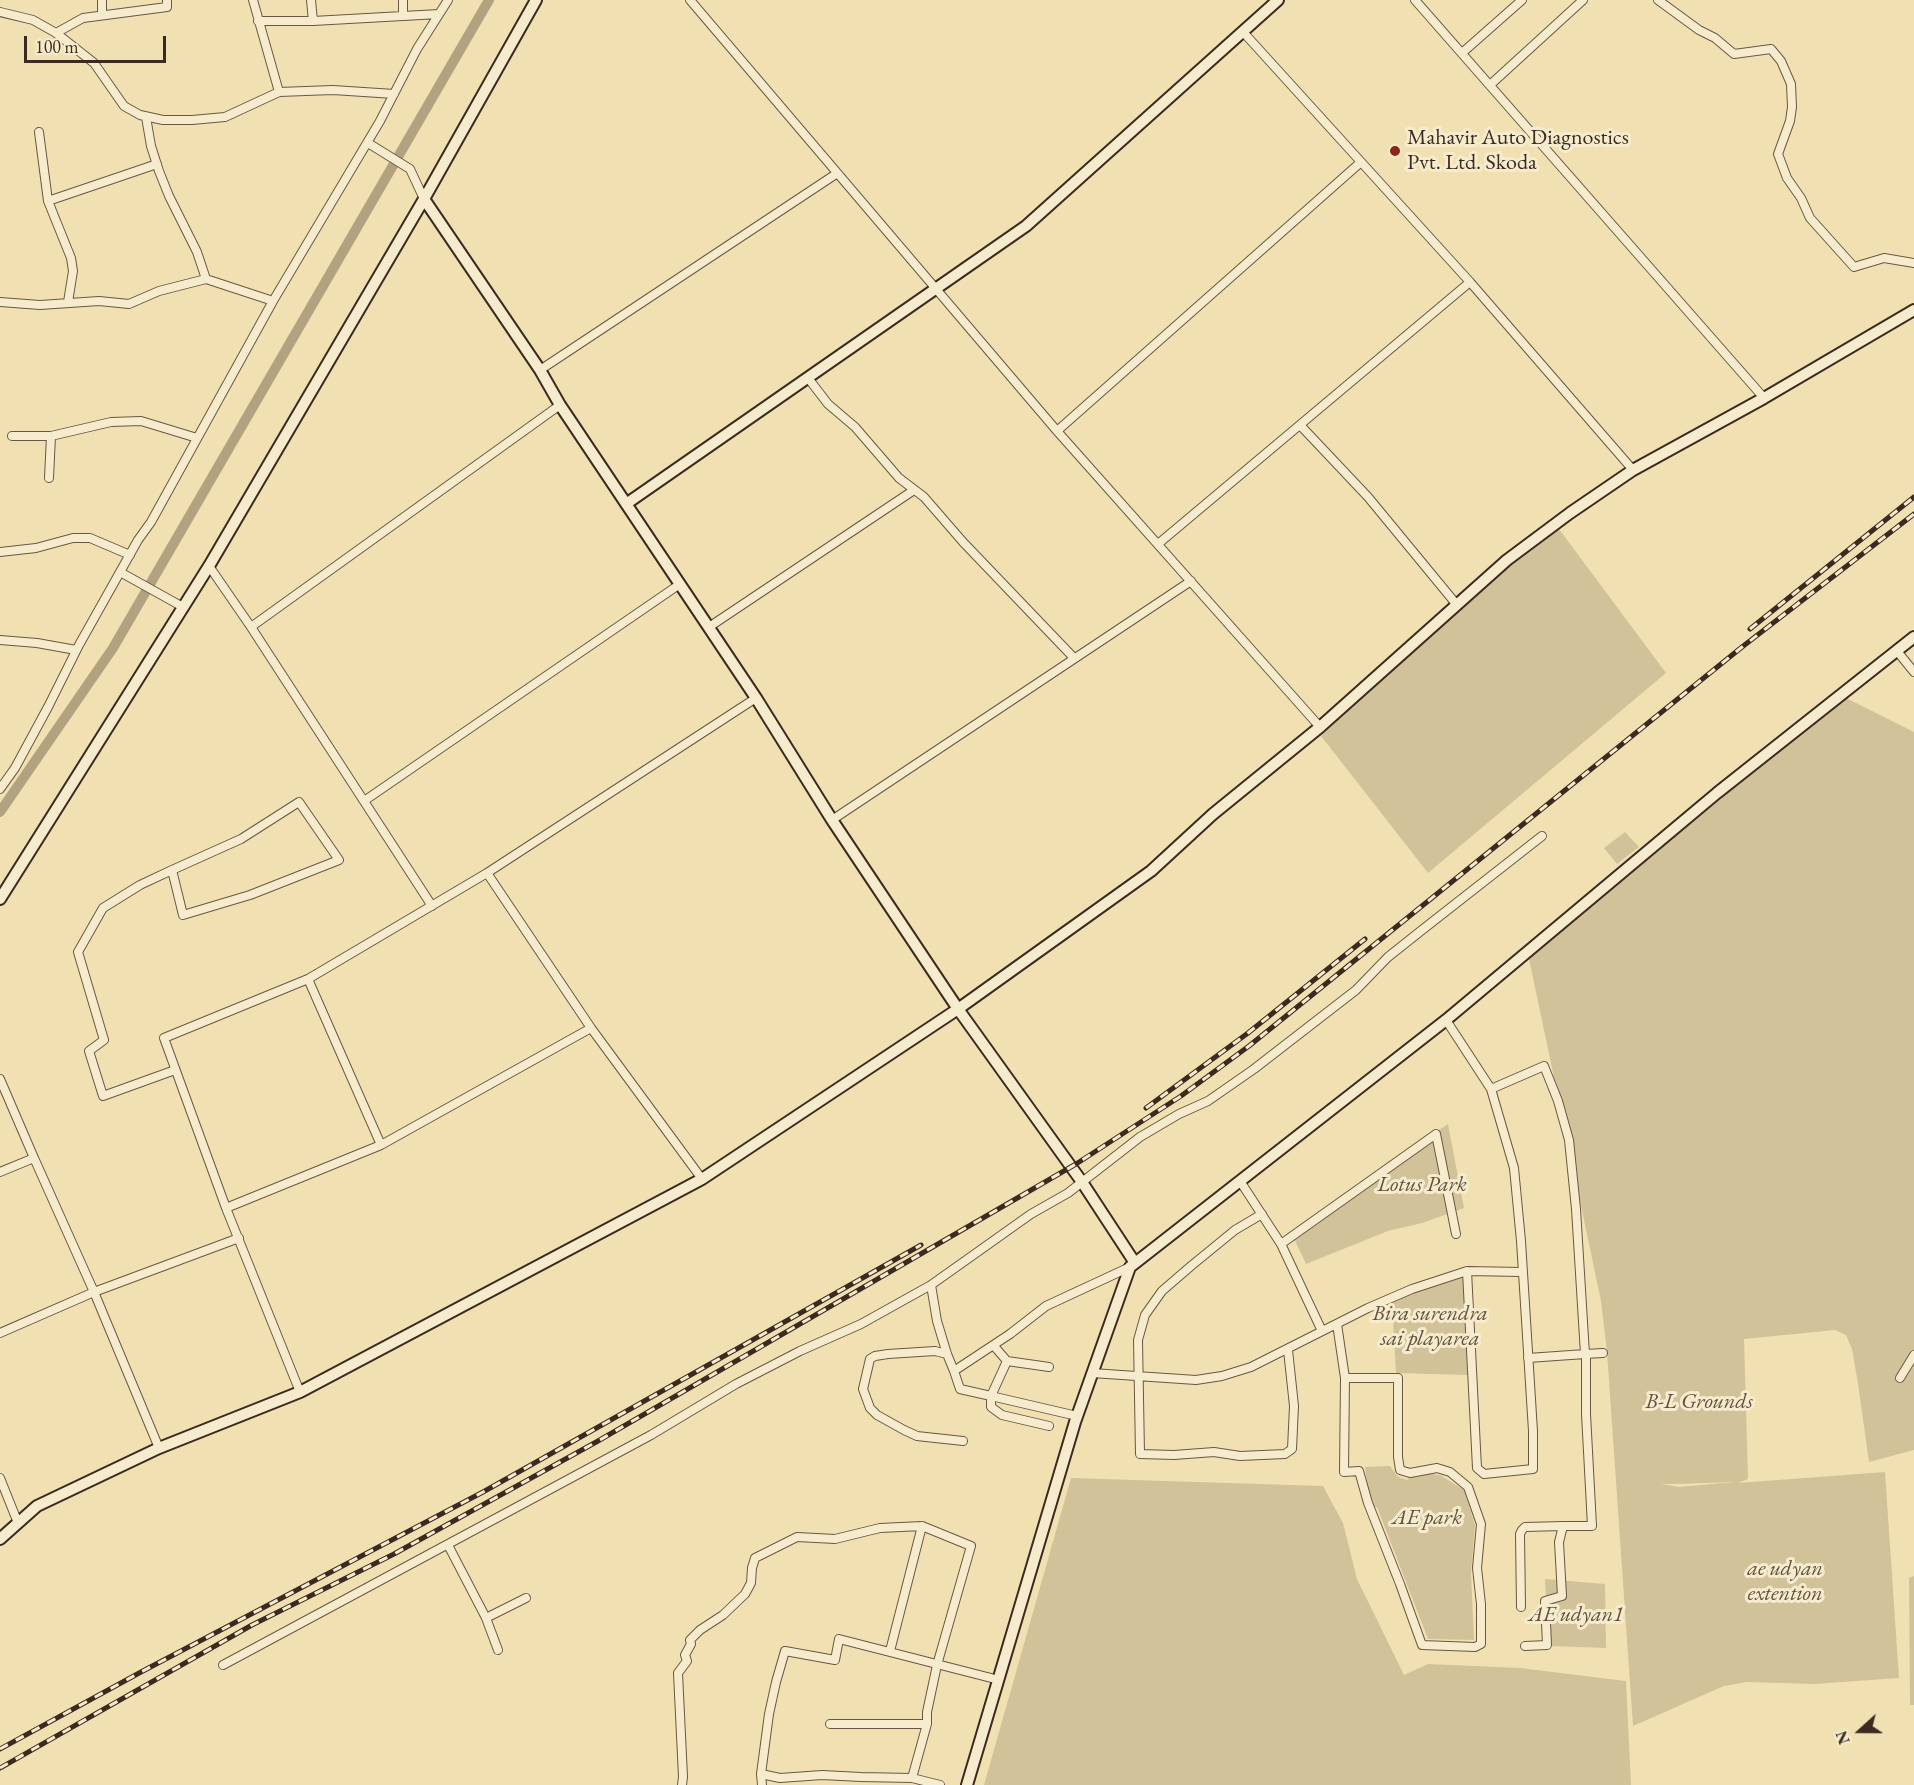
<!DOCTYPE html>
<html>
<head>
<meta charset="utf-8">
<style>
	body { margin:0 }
	#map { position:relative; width:1914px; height:1785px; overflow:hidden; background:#f1e1b2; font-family:"EB Garamond",serif }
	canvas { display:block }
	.north { position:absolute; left:1830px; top:1701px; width:60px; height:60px; -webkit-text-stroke:4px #f6eccd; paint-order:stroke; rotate:249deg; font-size:16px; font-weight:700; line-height:24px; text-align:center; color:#3c291f }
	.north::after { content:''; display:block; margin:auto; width:21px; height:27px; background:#3c291f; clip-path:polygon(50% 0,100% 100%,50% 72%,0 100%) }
	.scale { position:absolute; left:24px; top:36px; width:142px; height:27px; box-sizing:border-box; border:3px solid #3c291f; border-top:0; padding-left:8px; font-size:18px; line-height:21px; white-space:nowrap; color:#3c291f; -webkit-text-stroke:4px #f6eccd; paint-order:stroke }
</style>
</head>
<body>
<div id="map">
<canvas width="1914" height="1785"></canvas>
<div class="north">N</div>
<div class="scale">100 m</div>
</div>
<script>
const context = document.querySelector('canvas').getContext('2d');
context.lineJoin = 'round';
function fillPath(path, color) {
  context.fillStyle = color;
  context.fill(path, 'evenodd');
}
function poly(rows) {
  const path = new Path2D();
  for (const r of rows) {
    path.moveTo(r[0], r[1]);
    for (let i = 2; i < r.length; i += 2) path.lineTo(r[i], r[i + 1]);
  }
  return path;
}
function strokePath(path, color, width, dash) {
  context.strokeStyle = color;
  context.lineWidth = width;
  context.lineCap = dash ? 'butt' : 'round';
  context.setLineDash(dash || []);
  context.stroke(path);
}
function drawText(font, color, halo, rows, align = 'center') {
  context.font = font + ' "EB Garamond",serif';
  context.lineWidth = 6;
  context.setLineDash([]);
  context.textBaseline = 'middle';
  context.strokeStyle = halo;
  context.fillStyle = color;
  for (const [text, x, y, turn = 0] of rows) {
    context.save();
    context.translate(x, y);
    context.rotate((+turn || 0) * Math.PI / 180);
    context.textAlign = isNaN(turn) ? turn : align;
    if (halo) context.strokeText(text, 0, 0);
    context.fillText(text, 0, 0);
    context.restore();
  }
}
fillPath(poly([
	[1556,525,1666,673,1428,873,1321,736,1502,567],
	[1844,697,1914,732,1914,1450,1869,1462,1858,1384,1852,1349,1846,1335,1835,1330,1744,1339,1748,1479,1738,1483,1885,1472,1899,1678,1814,1684,1747,1682,1724,1686,1633,1726,1607,1352,1601,1301,1528,954,1602,891,1683,830],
	[1735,1482,1679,1487,1661,1484,1675,1484],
	[1625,832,1639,847,1617,864,1604,848],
	[1448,1124,1464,1208,1422,1223,1388,1231,1306,1264,1291,1232,1368,1177],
	[1464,1276,1469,1375,1396,1373,1392,1303,1414,1292],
	[1390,1466,1398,1477,1407,1480,1415,1472,1440,1475,1464,1490,1475,1525,1471,1573,1474,1640,1428,1639,1377,1507,1370,1509,1365,1467],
	[1071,1478,1323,1486,1343,1523,1357,1579,1404,1675,1428,1664,1520,1668,1626,1681,1631,1785,984,1785],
	[1914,1576,1914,1705,1910,1705,1909,1578],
	[1545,1579,1605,1584,1606,1648,1548,1646]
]), '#d2c299');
strokePath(poly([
	[0,812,113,648,489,0]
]), '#b3a280', 10);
const street = poly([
	[102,0,102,15],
	[253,0,279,92],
	[311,0,313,21],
	[690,0,1057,431,1320,727],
	[1415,0,1764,398],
	[1658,0,1699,30,1715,38,1734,54,1771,49,1781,61,1791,84,1792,107,1790,121,1778,154,1787,178,1801,198,1810,218,1854,267,1884,258,1914,263],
	[0,12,33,20,56,33,94,63,124,106,140,115,163,120,192,120,225,117,279,92,333,90,394,94],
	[403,16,403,0],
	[258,21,313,21,439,14],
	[56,33,83,18,167,7,167,0],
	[1462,53,1522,0],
	[1490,85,1583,0],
	[146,117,151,146,159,171,169,196,197,252,206,279],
	[39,132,48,201,71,258,73,271,68,302],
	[368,143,410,169,424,199],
	[48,201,157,164],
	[1470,282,1633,470],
	[0,302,40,305,99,301,129,304,159,291,206,279,273,301],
	[540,370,836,174],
	[808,378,828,404,855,427,899,478,924,497,963,542,1074,658],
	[1300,425,1368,497,1457,605],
	[1057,431,1361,162],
	[12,436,51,436,111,422,141,421,197,438],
	[49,478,51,436],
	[1158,544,1470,282,1244,33],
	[0,552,36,548,73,538,90,538,130,555],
	[209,566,251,627],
	[120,572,183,607],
	[709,627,914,490],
	[0,640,37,643,76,650],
	[1897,651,1914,672],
	[0,789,15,768,48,707,79,645,138,540,151,522,273,301,380,121,417,49,448,0],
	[364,801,680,584],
	[832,820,1191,581],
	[172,870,183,915,250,895,339,860,299,802,241,839,172,870,140,885,103,908,78,952,104,1040,89,1051,103,1096,175,1070],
	[432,906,251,627,560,405],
	[308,979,381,1145],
	[1446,1020,1491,1089,1544,1066,1558,1101,1569,1140,1576,1209,1585,1354,1603,1353],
	[591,1028,702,1179],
	[0,1079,34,1158],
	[0,1172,34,1158,94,1292,159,1448],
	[1240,1181,1281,1244],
	[226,1208,381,1145,591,1028,487,873,756,698],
	[1262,1214,1235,1230,1191,1266,1162,1291,1145,1315,1138,1340,1140,1454,1174,1455,1214,1452,1240,1456,1285,1454,1292,1449,1294,1406,1288,1350],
	[1130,1267,1046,1306,1010,1334,954,1371,947,1354,937,1321,931,1285,1031,1214,1068,1193,1140,1137,1179,1114,1208,1101,1254,1069,1356,990,1388,957,1422,930,1542,836],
	[1467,1271,1477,1468,1484,1474,1533,1469,1533,1431,1521,1241,1514,1168,1491,1089],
	[1337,1324,1345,1378,1344,1472,1359,1471,1368,1503,1400,1584,1422,1645,1475,1647,1481,1644,1481,1604,1477,1568,1481,1524,1468,1487,1450,1472,1437,1468,1410,1473,1400,1470,1398,1457,1398,1378,1345,1378],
	[1322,1331,1281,1244,1436,1134,1456,1234],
	[0,1333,94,1292,239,1238],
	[994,1346,1007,1361],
	[947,1354,935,1351,888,1354,875,1356,870,1359,863,1389,870,1408,877,1415,904,1430,917,1436,963,1441],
	[1528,1358,1585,1354],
	[954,1371,960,1389,991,1396,1007,1361,1049,1367],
	[1092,1373,1196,1380,1222,1376,1251,1367,1368,1308,1412,1289,1467,1271,1522,1272],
	[1900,1378,1914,1355],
	[300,1392,226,1208,164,1038,308,979,487,873],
	[1049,1426,1002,1415,991,1407,991,1396,1077,1416],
	[0,1478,18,1523],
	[448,1545,486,1618,498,1650],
	[1521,1607,1520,1534,1522,1530,1525,1527,1563,1526],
	[486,1618,526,1598],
	[1525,1646,1547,1645,1545,1601,1562,1596,1559,1542,1563,1526,1592,1526,1586,1414,1586,1354],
	[223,1665,651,1435,736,1384,800,1351,861,1324,931,1285],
	[830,1724,927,1724,927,1712,937,1665,971,1546,922,1526,890,1651],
	[761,1774,780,1778,822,1775,861,1777,912,1778,940,1785],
	[912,1778,927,1724],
	[682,1785,683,1777,678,1673,687,1661,685,1655,691,1644,690,1640,700,1630,723,1615,745,1594,751,1583,752,1568,755,1558,797,1537,835,1539,880,1528,922,1526],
	[762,1785,761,1774,769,1714,776,1682,785,1651,835,1660,839,1639,999,1680]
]);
const secondary = poly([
	[424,199,540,370,560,405,756,698,832,820,958,1009,1082,1182,1135,1263],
	[626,504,1026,226,1278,0],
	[0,899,209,566,424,199,536,0],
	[0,1539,37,1506,159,1448,300,1392,702,1179,958,1009,1151,871,1213,814,1320,727,1507,560,1570,513,1633,470,1764,398,1914,310],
	[967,1785,1075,1422,1130,1267,1446,1020,1717,793,1914,637]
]);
strokePath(street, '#695744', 10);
strokePath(secondary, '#3c291f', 14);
strokePath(street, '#f6eccd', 8);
strokePath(secondary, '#f6eccd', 10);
const rail = poly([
	[1750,629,1914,497],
	[1146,1108,1248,1033,1365,939],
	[0,1749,141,1672,483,1492,921,1245],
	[0,1768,252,1625,394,1554,598,1441,1076,1164,1181,1096,1249,1046,1742,647,1914,514]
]);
strokePath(rail, '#3c291f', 5);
strokePath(rail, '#f6eccd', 3, [9]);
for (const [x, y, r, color] of [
	[1395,151,6,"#8f2418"]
]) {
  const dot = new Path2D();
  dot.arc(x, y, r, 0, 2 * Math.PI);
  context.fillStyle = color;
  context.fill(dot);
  strokePath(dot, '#f6eccd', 2);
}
drawText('22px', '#3c291f', '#f6eccd', [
	["Mahavir Auto Diagnostics",1407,138],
	["Pvt. Ltd. Skoda",1407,163]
], 'left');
drawText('italic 22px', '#624f3e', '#f6eccd', [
	["Lotus Park",1422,1185],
	["Bira surendra",1430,1314],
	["sai playarea",1430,1339],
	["B-L Grounds",1699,1402],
	["AE park",1427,1518],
	["ae udyan",1785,1569],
	["extention",1785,1594],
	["AE udyan1",1576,1615]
]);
</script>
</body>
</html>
